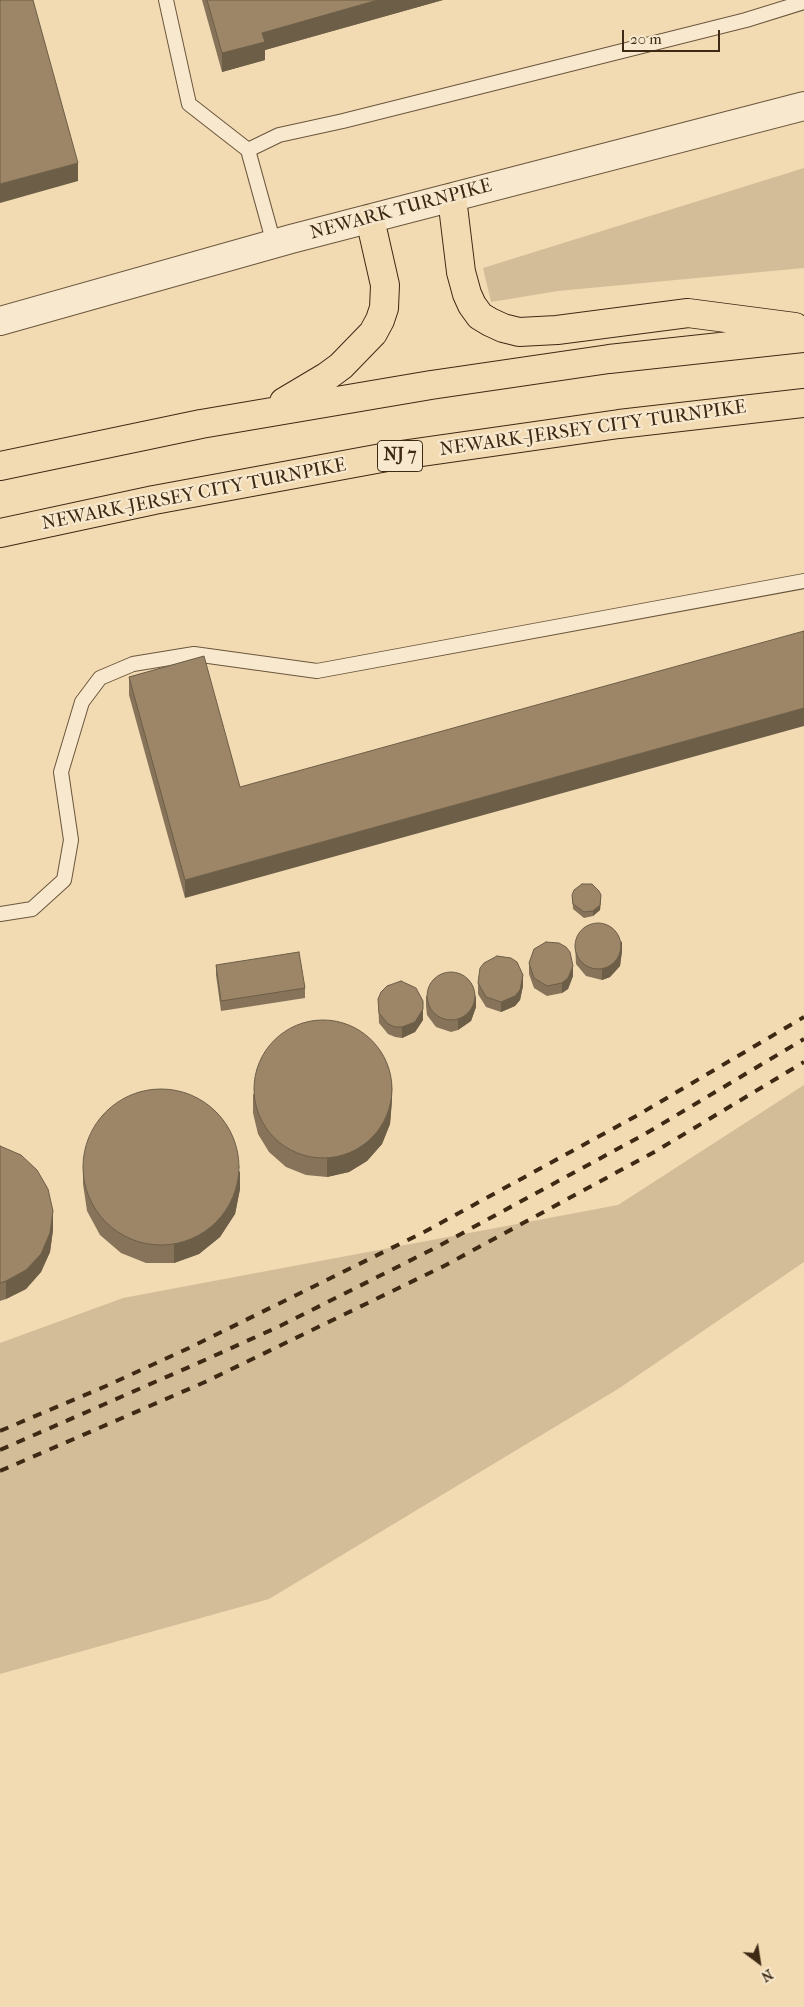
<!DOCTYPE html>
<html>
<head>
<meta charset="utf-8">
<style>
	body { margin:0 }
	#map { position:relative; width:804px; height:2007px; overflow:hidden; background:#f2dbb3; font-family:"IM FELL French Canon",serif }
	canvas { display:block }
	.north { position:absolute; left:734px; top:1937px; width:50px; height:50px; -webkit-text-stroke:4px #f7e8ce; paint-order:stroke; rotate:149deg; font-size:14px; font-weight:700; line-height:20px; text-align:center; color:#3e2914 }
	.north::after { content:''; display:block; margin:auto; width:18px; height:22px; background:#3e2914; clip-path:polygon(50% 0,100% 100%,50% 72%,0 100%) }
	.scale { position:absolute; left:622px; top:30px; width:98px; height:22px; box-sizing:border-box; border:2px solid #3e2914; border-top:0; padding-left:6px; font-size:15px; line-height:18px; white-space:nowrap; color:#3e2914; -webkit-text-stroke:4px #f7e8ce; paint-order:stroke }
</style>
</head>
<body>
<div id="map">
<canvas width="804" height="2007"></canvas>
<div class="north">N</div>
<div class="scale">20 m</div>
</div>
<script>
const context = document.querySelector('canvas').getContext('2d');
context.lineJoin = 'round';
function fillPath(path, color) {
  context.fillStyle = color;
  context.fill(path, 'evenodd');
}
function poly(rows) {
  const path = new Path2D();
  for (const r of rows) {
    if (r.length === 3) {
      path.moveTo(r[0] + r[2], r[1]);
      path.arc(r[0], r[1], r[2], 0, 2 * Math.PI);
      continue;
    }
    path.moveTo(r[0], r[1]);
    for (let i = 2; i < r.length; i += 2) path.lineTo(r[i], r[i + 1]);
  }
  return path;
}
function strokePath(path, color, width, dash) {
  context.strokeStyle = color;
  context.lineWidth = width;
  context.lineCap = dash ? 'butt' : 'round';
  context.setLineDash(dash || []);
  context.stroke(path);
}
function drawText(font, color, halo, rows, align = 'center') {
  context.font = font + ' "IM FELL French Canon",serif';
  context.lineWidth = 4.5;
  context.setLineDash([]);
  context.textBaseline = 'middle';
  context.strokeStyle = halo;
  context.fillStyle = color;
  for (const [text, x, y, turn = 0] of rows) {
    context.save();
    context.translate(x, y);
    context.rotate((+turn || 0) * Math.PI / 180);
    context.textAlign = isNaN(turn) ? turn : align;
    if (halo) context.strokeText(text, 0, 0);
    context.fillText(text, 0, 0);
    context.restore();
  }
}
fillPath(poly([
	[804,168,804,268,558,291,491,302,483,268],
	[804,1085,804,1262,618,1389,269,1599,0,1674,0,1343,123,1298,618,1205]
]), '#d3bd98');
const lane = poly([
	[166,0,189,104,248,150,274,244],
	[248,150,279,135,343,121,746,20,804,2],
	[0,914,32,909,64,880,71,840,61,772,82,702,100,678,133,664,194,654,317,671,804,581]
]);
const street = poly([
	[0,321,291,239,804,106]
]);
const highway = poly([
	[452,198,461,272,467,294,472,305,480,316,490,322,503,328,519,332,557,330,688,313,795,327],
	[284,402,326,377,341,366,373,333,380,320,384,308,385,285,370,219],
	[0,466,201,424,431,385,609,359,804,338],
	[0,533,154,500,387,457,619,424,804,403]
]);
strokePath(lane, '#6b563c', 16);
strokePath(street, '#6b563c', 30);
strokePath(highway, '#3e2914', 30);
strokePath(lane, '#f7e8ce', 14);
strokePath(street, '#f7e8ce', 28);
strokePath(highway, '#f2dbb3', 28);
strokePath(poly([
	[0,1431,106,1386,189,1348,426,1231,638,1115,804,1017],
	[0,1450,196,1364,280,1326,435,1248,645,1134,804,1039],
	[0,1471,205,1382,444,1266,656,1151,804,1062]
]), '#3e2914', 4, [9, 9]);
fillPath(poly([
	[202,0,443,0,265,50,265,60,222,72],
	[204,656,185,898,129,695,129,677],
	[572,895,601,900,600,910,593,916,584,918,573,909],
	[575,945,622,951,620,966,610,977,602,980,586,976,576,964],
	[529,963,573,976,568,989,562,993,547,996,534,988,529,974],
	[216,965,305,988,305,998,221,1011,216,975],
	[478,983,523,986,520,1000,515,1006,501,1012,486,1007,478,994],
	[426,996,476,1007,471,1021,458,1030,451,1032,436,1027,427,1015,426,1006],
	[378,999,423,1012,423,1020,415,1032,402,1038,395,1037,388,1034,379,1023],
	[253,1094,392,1100,390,1124,382,1144,367,1161,349,1172,327,1177,306,1175,286,1167,269,1152,258,1134,253,1113],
	[0,1146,53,1230,50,1252,41,1272,26,1289,6,1299,0,1301],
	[83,1166,240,1189,235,1214,220,1237,199,1254,174,1263,146,1263,121,1253,100,1235,87,1211,83,1184]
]), '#867359');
fillPath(poly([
	[378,0,443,0,265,50,265,60,222,72,222,53,262,33],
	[78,163,78,181,0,203,0,184],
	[804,708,804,726,185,898,185,880],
	[601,895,600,910,593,916,593,911],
	[622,941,622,951,620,966,610,977,602,980,602,970],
	[573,966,573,976,568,989,562,993,562,983],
	[523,975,523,986,520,1000,515,1006,501,1012,501,1002],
	[476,996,476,1007,471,1021,458,1030,458,1020],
	[423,1001,423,1020,415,1032,402,1038,402,1027],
	[392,1082,392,1100,390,1124,382,1144,367,1161,349,1172,327,1177,327,1159],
	[240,1171,240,1189,235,1214,220,1237,199,1254,174,1263,174,1245],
	[53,1211,53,1230,50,1252,41,1272,26,1289,6,1299,6,1281]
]), '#6d5e48');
const building = poly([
	[0,0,33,0,78,163,0,184,0,0],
	[207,0,378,0,262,33,265,42,222,53,207,0],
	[804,631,804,708,185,880,129,677,204,656,240,787,804,631],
	[582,884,592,884,599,891,601,895,600,905,593,911,584,912,573,904,572,895,574,890,582,884],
	[598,946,23],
	[546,942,559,943,566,947,570,952,573,966,568,978,562,983,547,986,534,978,529,963,534,949,546,942],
	[299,952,305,988,221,1001,216,965,299,952],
	[497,956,511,958,517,962,523,975,520,990,515,996,501,1002,486,997,478,983,480,968,484,963,497,956],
	[451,996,24],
	[401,981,416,988,423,1001,423,1009,415,1022,402,1027,395,1027,388,1024,379,1013,378,999,381,992,387,986,401,981],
	[323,1089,69],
	[161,1167,78],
	[0,1146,21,1155,37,1170,48,1189,53,1211,50,1233,41,1254,26,1270,6,1281,0,1283,0,1146]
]);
fillPath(building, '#9c8667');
strokePath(building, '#6d5e48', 1);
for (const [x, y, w] of [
	[400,456,45]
]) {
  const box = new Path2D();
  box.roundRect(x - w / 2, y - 15.5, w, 31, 4);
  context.fillStyle = '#f7e8ce';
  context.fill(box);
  strokePath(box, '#3e2914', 1);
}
drawText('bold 18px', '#3e2914', null, [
	["NJ 7",400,456]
]);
drawText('19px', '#3e2914', '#f7e8ce', [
	["NEWARK TURNPIKE",401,210,-15],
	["NEWARK-JERSEY CITY TURNPIKE",593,429,-8],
	["NEWARK-JERSEY CITY TURNPIKE",194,495,-11]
]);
</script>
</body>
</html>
